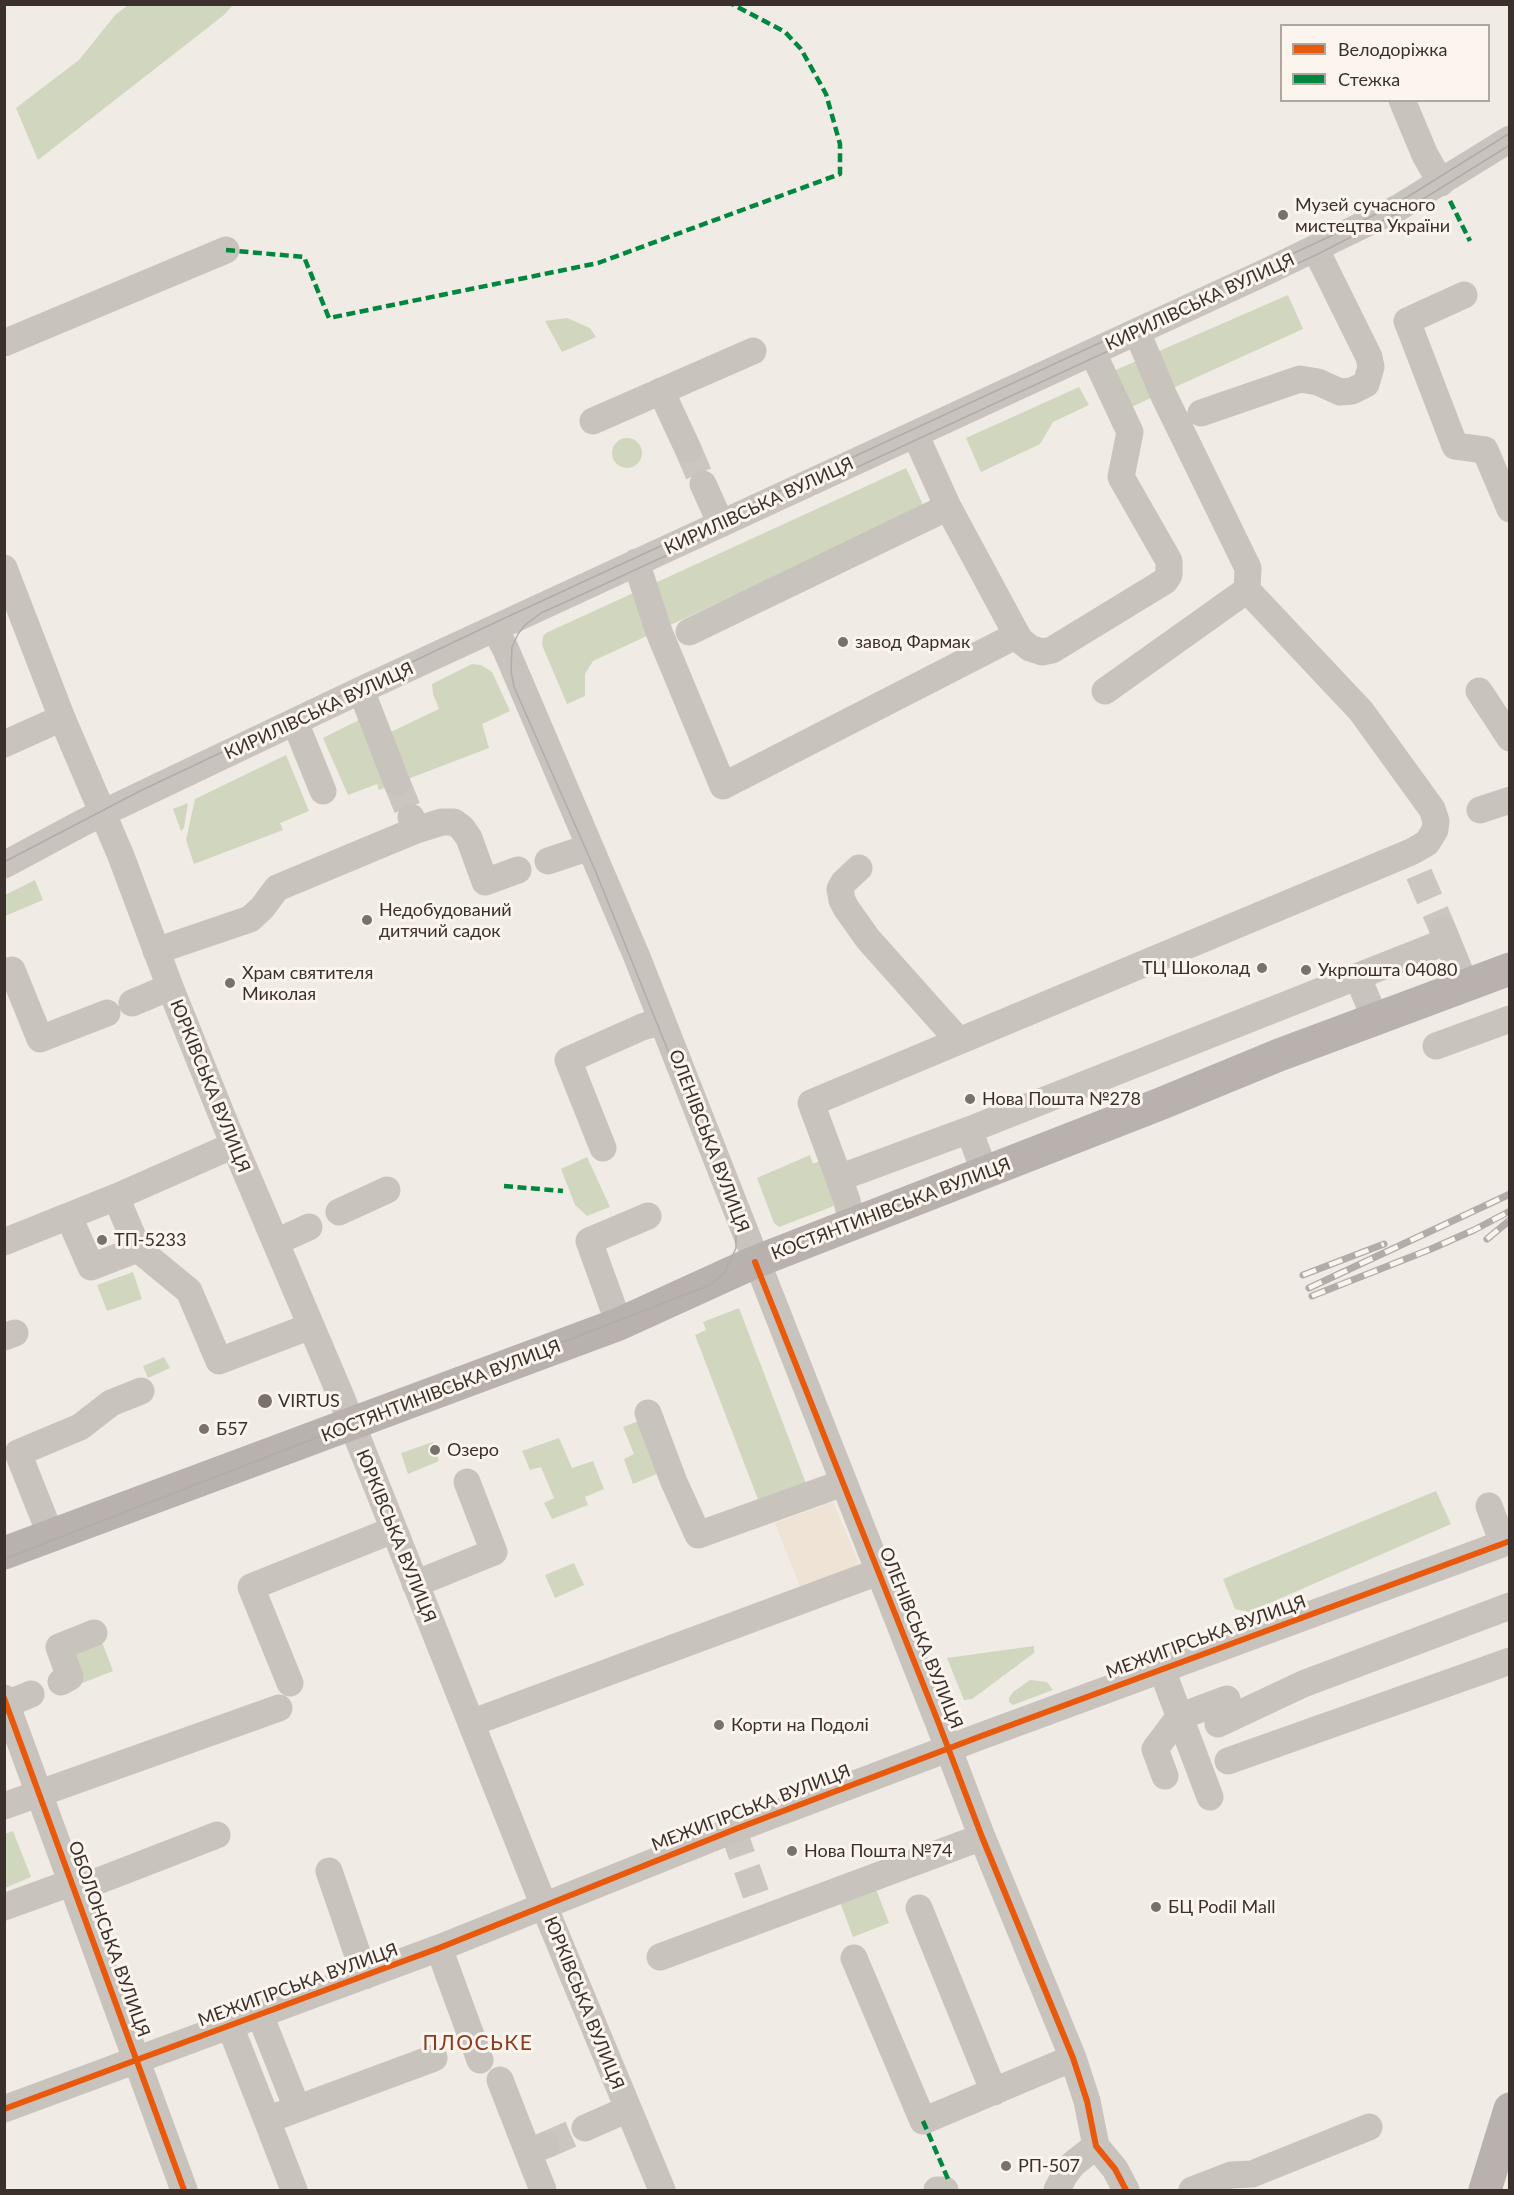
<!DOCTYPE html>
<html>
<head>
<meta charset="utf-8">
<style>
	body { margin:0 }
	#map { position:relative; width:1514px; height:2195px; overflow:hidden; background:#f0ebe5; font-family:Lato,sans-serif }
	canvas { display:block }
	.frame { position:absolute; inset:0; border:6px solid #3b302b; pointer-events:none }
	.legend { position:absolute; left:1280px; top:24px; width:210px; height:78px; box-sizing:border-box; background:#fbf5ee; border:2px solid #aea6a0; margin:0; padding:8px 10px; list-style:none; font-size:18px; color:#3b302b }
	.legend li { display:flex; align-items:center; gap:12px; height:30px }
	.legend b { width:30px; border:2px solid #aea6a0 }
</style>
</head>
<body>
<div id="map">
<canvas width="1514" height="2195"></canvas>
<div class="frame"></div>
<ul class="legend">
<li><b style="height:8px;background:#e8590c"></b>Велодоріжка</li>
<li><b style="height:8px;background:#00873e"></b>Стежка</li>
</ul>
</div>
<script>
const context = document.querySelector('canvas').getContext('2d');
context.lineJoin = 'round';
function fillPath(path, color) {
  context.fillStyle = color;
  context.fill(path, 'evenodd');
}
function poly(rows) {
  const path = new Path2D();
  for (const r of rows) {
    if (r.length === 3) {
      path.moveTo(r[0] + r[2], r[1]);
      path.arc(r[0], r[1], r[2], 0, 2 * Math.PI);
      continue;
    }
    path.moveTo(r[0], r[1]);
    for (let i = 2; i < r.length; i += 2) path.lineTo(r[i], r[i + 1]);
  }
  return path;
}
function strokePath(path, color, width, dash) {
  context.strokeStyle = color;
  context.lineWidth = width;
  context.lineCap = dash ? 'butt' : 'round';
  context.setLineDash(dash || []);
  context.stroke(path);
}
function drawText(font, color, halo, rows, align = 'center') {
  context.font = font + ' Lato,sans-serif';
  context.lineWidth = 6;
  context.setLineDash([]);
  context.textBaseline = 'middle';
  context.strokeStyle = halo;
  context.fillStyle = color;
  for (const [text, x, y, turn = 0] of rows) {
    context.save();
    context.translate(x, y);
    context.rotate((+turn || 0) * Math.PI / 180);
    context.textAlign = isNaN(turn) ? turn : align;
    if (halo) context.strokeText(text, 0, 0);
    context.fillText(text, 0, 0);
    context.restore();
  }
}
fillPath(poly([
	[130,4,233,5,224,15,38,160,16,108,79,60,116,14],
	[1288,295,1303,329,1129,408,1111,372],
	[567,318,590,328,596,337,562,352,545,321],
	[1079,387,1089,405,1053,422,1040,444,981,472,966,438],
	[627,453,15],
	[906,468,924,507,593,661,585,674,585,696,567,704,542,645,543,636,546,633],
	[472,664,481,665,492,672,510,711,482,724,489,748,379,790,377,784,348,795,323,738,365,717,376,739,439,709,433,694,432,684],
	[286,755,309,811,280,823,283,830,194,864,186,840,195,799],
	[188,803,184,828,181,831,173,809],
	[35,880,43,900,5,916,5,895],
	[810,1155,813,1164,822,1160,839,1204,779,1227,774,1223,757,1178],
	[587,1157,610,1207,587,1216,575,1205,561,1169],
	[133,1272,142,1299,107,1311,97,1285],
	[739,1308,807,1486,759,1502,695,1335,706,1330,703,1322],
	[164,1357,170,1368,148,1378,143,1366],
	[638,1421,659,1473,633,1484,624,1459,634,1454,623,1427],
	[559,1438,572,1468,593,1461,604,1489,585,1497,588,1505,552,1519,544,1503,554,1498,541,1467,530,1470,522,1451],
	[433,1442,439,1461,408,1474,401,1453],
	[1436,1491,1451,1524,1249,1612,1235,1609,1223,1579],
	[574,1563,584,1585,555,1598,545,1575],
	[102,1642,113,1671,80,1684,69,1655],
	[1034,1646,1034,1653,972,1699,964,1700,947,1658],
	[1030,1680,1047,1682,1053,1690,1013,1705,1009,1702,1009,1698,1013,1692],
	[13,1831,31,1877,5,1888,5,1834],
	[876,1889,889,1923,853,1937,840,1902]
]), '#d1d6bf');
fillPath(poly([
	[833,1502,861,1569,802,1592,775,1523]
]), '#eee3d5');
strokePath(poly([
	[688,449,703,484],
	[397,783,411,817],
	[1419,874,1443,930],
	[733,1830,764,1917],
	[546,2145,585,2128]
]), '#ccc6c0', 27, [27, 14]);
strokePath(poly([
	[1402,100,1425,155,1441,183],
	[1464,295,1407,321,1455,446,1485,450,1510,509],
	[4,343,226,250],
	[661,391,688,449],
	[1201,413,1300,379,1318,382,1340,392,1352,391,1366,384,1371,367,1369,357,1315,248],
	[593,421,753,351],
	[703,484,721,524],
	[636,562,659,632,723,786,1017,635,948,507,915,434],
	[4,568,62,718,121,856,170,987,227,1128,340,1394,544,1906,662,2190],
	[495,629,506,650,637,957,939,1724,982,1837,1073,2058,1087,2101,1096,2146,1115,2169,1126,2190],
	[689,632,948,507],
	[1017,635,1021,641,1030,648,1042,652,1052,650,1165,581,1169,575,1169,561,1121,477,1130,432,1093,353],
	[361,690,397,783],
	[1105,691,1247,590],
	[1479,691,1510,738],
	[295,722,323,791],
	[4,744,62,718],
	[1480,810,1510,800],
	[416,830,442,822,454,822,462,828,469,838,485,882,518,870],
	[548,861,590,847],
	[4,865,82,823,361,690,1268,271,1398,208,1510,139],
	[859,868,844,882,840,889,842,900,846,908,868,939,959,1041],
	[1443,930,1465,984],
	[156,951,250,919,262,908,277,888,416,830,411,817],
	[4,973,12,970,40,1039,107,1013],
	[1358,978,1375,1018],
	[132,1003,170,987],
	[1436,1046,1510,1019],
	[969,1130,985,1173],
	[603,1148,568,1060,642,1027,662,1021],
	[839,1178,969,1130,1447,941],
	[339,1212,387,1190],
	[69,1217,91,1267,138,1249,116,1197],
	[852,1224,847,1201,839,1178,811,1103,1411,852,1427,843,1435,830,1436,821,1432,809,1361,711,1247,590,1248,568,1164,396,1137,332],
	[4,1242,116,1197,234,1145],
	[276,1242,309,1227],
	[138,1249,189,1291,219,1361,311,1326],
	[619,1324,589,1241,648,1216],
	[4,1337,15,1333],
	[648,1413,674,1482,698,1535,843,1483],
	[1489,1506,1503,1543],
	[51,1536,18,1453,80,1427,111,1403,141,1391],
	[415,1584,494,1552,467,1482],
	[1162,1670,1210,1797],
	[61,1682,70,1677,59,1647,94,1633],
	[290,1683,251,1587,393,1530],
	[4,1698,184,2190],
	[7,1704,31,1694],
	[471,1723,878,1572],
	[1218,1724,1303,1684,1510,1606],
	[1228,1761,1510,1661],
	[1165,1776,1155,1749,1179,1717,1227,1699],
	[4,1806,279,1708],
	[329,1871,365,1976],
	[75,1890,217,1835],
	[4,1907,73,1882],
	[919,1908,994,2092],
	[439,1948,480,2060],
	[660,1957,982,1837],
	[854,1958,923,2121,1073,2058],
	[260,2015,297,2108],
	[230,2026,267,2120,434,2058],
	[500,2080,528,2152,546,2145],
	[4,2109,439,1948,733,1830,984,1735,1510,1541],
	[267,2120,294,2190],
	[585,2128,628,2109],
	[528,2152,543,2190],
	[937,2190,945,2190],
	[1057,2190,1064,2176,1073,2164,1096,2146],
	[1192,2190,1231,2175,1252,2174,1369,2127]
]), '#c9c3be', 27);
strokePath(poly([
	[4,1553,619,1324,755,1262,1160,1104,1279,1055,1510,969],
	[1485,2190,1510,2109]
]), '#b8b1ad', 33);
strokePath(poly([
	[4,862,140,791,492,624,1359,223,1409,196,1510,133],
	[4,1559,710,1285,725,1272,736,1248,736,1219,595,870,514,687,511,671,512,647,518,634,525,625,541,613,570,600,1318,254,1415,204,1510,145]
]), '#b1aca8', 1.5);
const rail = poly([
	[1487,1239,1510,1220],
	[1303,1275,1384,1244],
	[1309,1288,1510,1194],
	[1312,1296,1431,1249,1474,1230,1510,1211]
]);
strokePath(rail, '#b1aca8', 7);
strokePath(rail, '#fbf5ee', 4.5, [14]);
strokePath(poly([
	[1450,201,1470,241],
	[226,250,304,257,329,318,598,263,840,174,840,144,826,94,801,49,785,32,732,4],
	[504,1186,563,1191],
	[923,2121,948,2179]
]), '#00873e', 4.5, [9, 4.5]);
strokePath(poly([
	[755,1262,939,1724,982,1837,1073,2058,1087,2101,1096,2146,1115,2169,1126,2190],
	[4,1698,184,2190],
	[4,2109,439,1948,733,1830,984,1735,1510,1541]
]), '#e8590c', 6);
for (const [x, y, r, color] of [
	[1283,215,6,"#7a716c"],
	[843,642,6,"#7a716c"],
	[367,920,6,"#7a716c"],
	[1262,968,6,"#7a716c"],
	[1306,970,6,"#7a716c"],
	[230,983,6,"#7a716c"],
	[970,1099,6,"#7a716c"],
	[102,1240,6,"#7a716c"],
	[265,1401,8,"#7a716c"],
	[204,1429,6,"#7a716c"],
	[435,1450,6,"#7a716c"],
	[719,1725,6,"#7a716c"],
	[792,1851,6,"#7a716c"],
	[1156,1907,6,"#7a716c"],
	[1006,2166,6,"#7a716c"]
]) {
  const dot = new Path2D();
  dot.arc(x, y, r, 0, 2 * Math.PI);
  context.fillStyle = color;
  context.fill(dot);
  strokePath(dot, '#fbf5ee', 2);
}
drawText('18px', '#3b302b', '#fbf5ee', [
	["Музей сучасного",1295,205],
	["мистецтва України",1295,226],
	["завод Фармак",855,642],
	["Недобудований",379,910],
	["дитячий садок",379,931],
	["ТЦ Шоколад",1250,968,"right"],
	["Укрпошта 04080",1318,970],
	["Храм святителя",242,973],
	["Миколая",242,994],
	["Нова Пошта №278",982,1099],
	["ТП-5233",114,1240],
	["VIRTUS",278,1401],
	["Б57",216,1429],
	["Озеро",447,1450],
	["Корти на Подолі",731,1725],
	["Нова Пошта №74",804,1851],
	["БЦ Podil Mall",1168,1907],
	["РП-507",1018,2166]
], 'left');
drawText('18px', '#3b302b', '#fbf5ee', [
	["КИРИЛІВСЬКА ВУЛИЦЯ",1200,302,-25],
	["КИРИЛІВСЬКА ВУЛИЦЯ",759,506,-25],
	["КИРИЛІВСЬКА ВУЛИЦЯ",319,711,-25],
	["ЮРКІВСЬКА ВУЛИЦЯ",210,1086,68],
	["ОЛЕНІВСЬКА ВУЛИЦЯ",709,1141,69],
	["КОСТЯНТИНІВСЬКА ВУЛИЦЯ",891,1209,-21],
	["КОСТЯНТИНІВСЬКА ВУЛИЦЯ",441,1391,-21],
	["ЮРКІВСЬКА ВУЛИЦЯ",396,1536,68],
	["МЕЖИГІРСЬКА ВУЛИЦЯ",1206,1637,-20],
	["ОЛЕНІВСЬКА ВУЛИЦЯ",921,1638,68],
	["МЕЖИГІРСЬКА ВУЛИЦЯ",751,1808,-21],
	["ОБОЛОНСЬКА ВУЛИЦЯ",109,1939,70],
	["МЕЖИГІРСЬКА ВУЛИЦЯ",298,1985,-20],
	["ЮРКІВСЬКА ВУЛИЦЯ",584,2003,68]
]);
context.letterSpacing = '1.5px';
drawText('21px', '#8c3b22', '#fbf5ee', [
	["ПЛОСЬКЕ",478,2043]
]);
context.letterSpacing = '0px';
</script>
</body>
</html>
